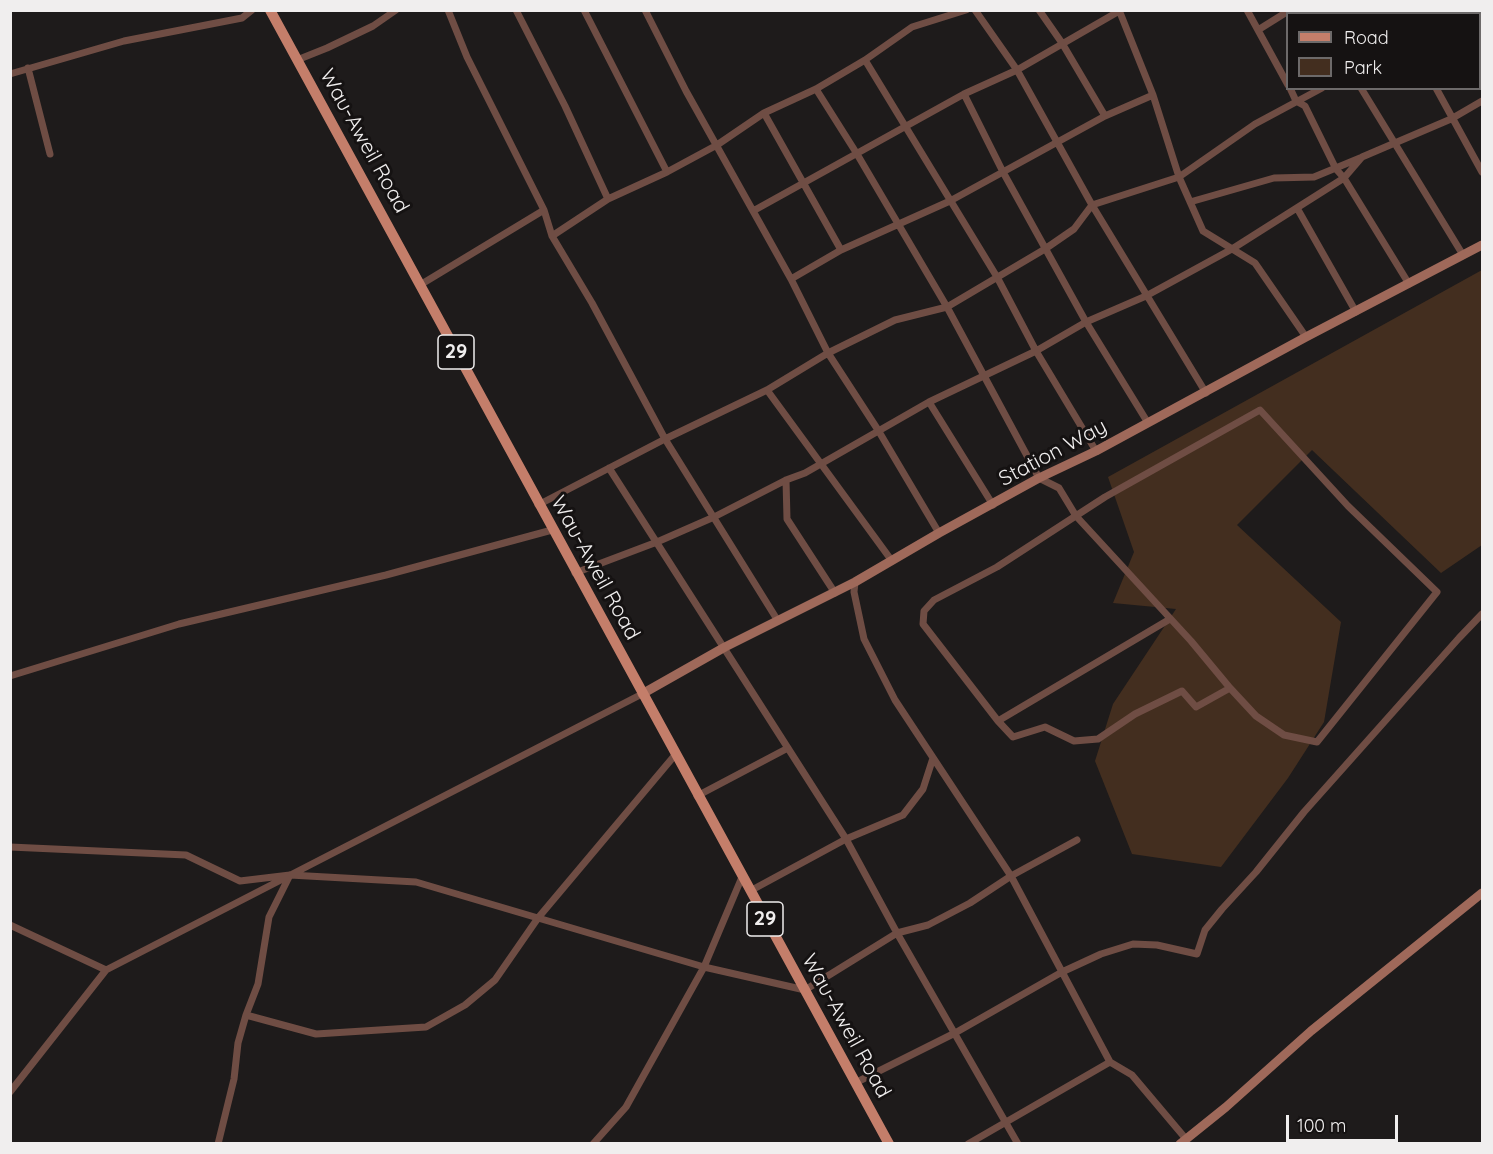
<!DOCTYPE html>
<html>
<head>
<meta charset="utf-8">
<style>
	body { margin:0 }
	#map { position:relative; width:1493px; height:1154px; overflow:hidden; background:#1e1b1b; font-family:Quicksand,sans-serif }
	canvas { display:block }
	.frame { position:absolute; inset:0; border:12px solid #f0eeee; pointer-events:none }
	.legend { position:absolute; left:1286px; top:12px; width:195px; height:78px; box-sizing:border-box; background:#151212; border:2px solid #6d6a6a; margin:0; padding:8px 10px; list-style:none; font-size:18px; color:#f0eeee }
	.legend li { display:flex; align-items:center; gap:12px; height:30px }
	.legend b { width:30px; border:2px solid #6d6a6a }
	.scale { position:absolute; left:1286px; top:1115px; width:112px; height:27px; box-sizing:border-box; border:3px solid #f0eeee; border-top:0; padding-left:8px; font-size:18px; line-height:21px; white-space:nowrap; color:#f0eeee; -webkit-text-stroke:4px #151212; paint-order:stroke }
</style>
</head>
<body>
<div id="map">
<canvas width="1493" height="1154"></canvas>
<div class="frame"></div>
<ul class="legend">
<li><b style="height:8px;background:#c47e6a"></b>Road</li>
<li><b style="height:16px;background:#432e1f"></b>Park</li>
</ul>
<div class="scale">100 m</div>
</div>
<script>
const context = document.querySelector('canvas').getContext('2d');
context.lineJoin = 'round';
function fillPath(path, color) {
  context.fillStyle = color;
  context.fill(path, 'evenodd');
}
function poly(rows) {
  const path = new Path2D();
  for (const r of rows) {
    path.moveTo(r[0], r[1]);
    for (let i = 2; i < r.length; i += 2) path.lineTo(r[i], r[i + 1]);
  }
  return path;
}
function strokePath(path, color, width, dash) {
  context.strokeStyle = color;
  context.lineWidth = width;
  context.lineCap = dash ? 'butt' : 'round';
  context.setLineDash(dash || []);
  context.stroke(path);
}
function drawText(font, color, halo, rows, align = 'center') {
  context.font = font + ' Quicksand,sans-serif';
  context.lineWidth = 6;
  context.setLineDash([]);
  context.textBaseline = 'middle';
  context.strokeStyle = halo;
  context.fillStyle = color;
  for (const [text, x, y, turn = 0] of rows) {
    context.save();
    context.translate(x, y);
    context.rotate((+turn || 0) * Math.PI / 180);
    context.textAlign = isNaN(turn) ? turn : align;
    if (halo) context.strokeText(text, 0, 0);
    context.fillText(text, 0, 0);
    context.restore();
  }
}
fillPath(poly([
	[1482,270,1482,545,1441,573,1312,450,1237,525,1341,622,1324,722,1288,778,1221,867,1132,854,1095,761,1113,704,1176,609,1113,603,1134,552,1108,477]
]), '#432e1f');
strokePath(poly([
	[448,10,467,57,544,210,552,236,592,303,665,439,778,621],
	[516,10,565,106,608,199],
	[584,10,667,172],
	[645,10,686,91,791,279,828,353,878,430,939,533],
	[975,10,1017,70,1092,205,1206,393],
	[1039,10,1062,43,1105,116],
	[1119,10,1153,95,1179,177,1203,231,1255,263,1306,337],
	[1247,10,1288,85],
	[1317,10,1319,14],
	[1435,14,1439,10],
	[1258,30,1290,10],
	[297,60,327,48,373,26,396,10],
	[865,60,997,277,1036,351,1096,451],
	[28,68,50,154],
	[10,74,124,41,242,18,252,10],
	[1290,88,1296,101,1305,106,1336,169,1344,178,1409,284],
	[1361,88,1463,255],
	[1436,88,1482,172],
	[816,89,857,154,947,307,1039,478,1059,488,1076,516,1191,641,1230,688],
	[964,94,1003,172,1086,322,1148,423],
	[764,113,841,250],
	[1190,202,1274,178,1314,177,1360,158],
	[1297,208,1356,312],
	[753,211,964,94,1017,70,1121,10],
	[552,236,608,199,667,172,717,145,764,113,816,89,865,60,912,27,966,10],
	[791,279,841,250,950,201,1105,116,1153,95],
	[420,285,544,210],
	[767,390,892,561],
	[929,402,993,505],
	[609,468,846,839,897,933,1018,1144],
	[786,480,787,519,835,593],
	[538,505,665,439,767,390,828,353,895,320,947,307,1045,249,1074,229,1092,205,1179,177,1255,124,1322,88],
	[575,573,657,542,714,517,786,480,805,473,929,402,1036,351,1086,322,1146,296,1232,249,1344,178,1362,157,1451,119,1482,101],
	[855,582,854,592,864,639,895,700,1011,876,1110,1062,1132,1075,1186,1139],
	[10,676,179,624,386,575,552,530],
	[998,721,1013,737,1045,727,1074,741,1098,739,1135,714,1182,691,1196,707,1230,688,1256,716,1284,735,1317,742,1437,592,1348,506,1260,410,1105,497,997,567,934,600,924,611,923,624,998,721,1170,619],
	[697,796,788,748],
	[10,847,186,855,240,881,290,875,416,882,538,918,675,755],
	[290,875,269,917,258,984,246,1015,316,1034,426,1027,465,1005,495,980,538,918,704,967,742,877],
	[750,891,846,839,903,815,923,789,933,758],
	[10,925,106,970,642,694],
	[855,1083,955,1033,1062,972,1101,954,1133,944,1157,945,1197,954,1205,930,1222,909,1256,872,1304,812,1459,638,1482,614],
	[10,1092,106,970],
	[218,1144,234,1079,238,1043,246,1015],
	[593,1144,626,1107,704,967,805,990,897,933,928,925,970,903,1011,876,1077,840],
	[968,1144,1110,1062]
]), '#6f4d44', 7);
strokePath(poly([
	[642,694,725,647,855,582,939,533,1039,478,1096,451,1306,337,1482,245],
	[1180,1144,1226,1107,1311,1031,1363,989,1482,893]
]), '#9f695a', 9);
strokePath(poly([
	[270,10,889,1144]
]), '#c47e6a', 10);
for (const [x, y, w] of [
	[456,352,36],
	[765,919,36]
]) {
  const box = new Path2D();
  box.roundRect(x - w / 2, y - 17, w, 34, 4.5);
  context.fillStyle = '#151212';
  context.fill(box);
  strokePath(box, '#f0eeee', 1.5);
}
drawText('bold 20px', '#f0eeee', null, [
	["29",456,352],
	["29",765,919]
]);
drawText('21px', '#f0eeee', '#151212', [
	["Wau-Aweil Road",364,141,61],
	["Station Way",1053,453,-28],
	["Wau-Aweil Road",595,568,61],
	["Wau-Aweil Road",846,1026,61]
]);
</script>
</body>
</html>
